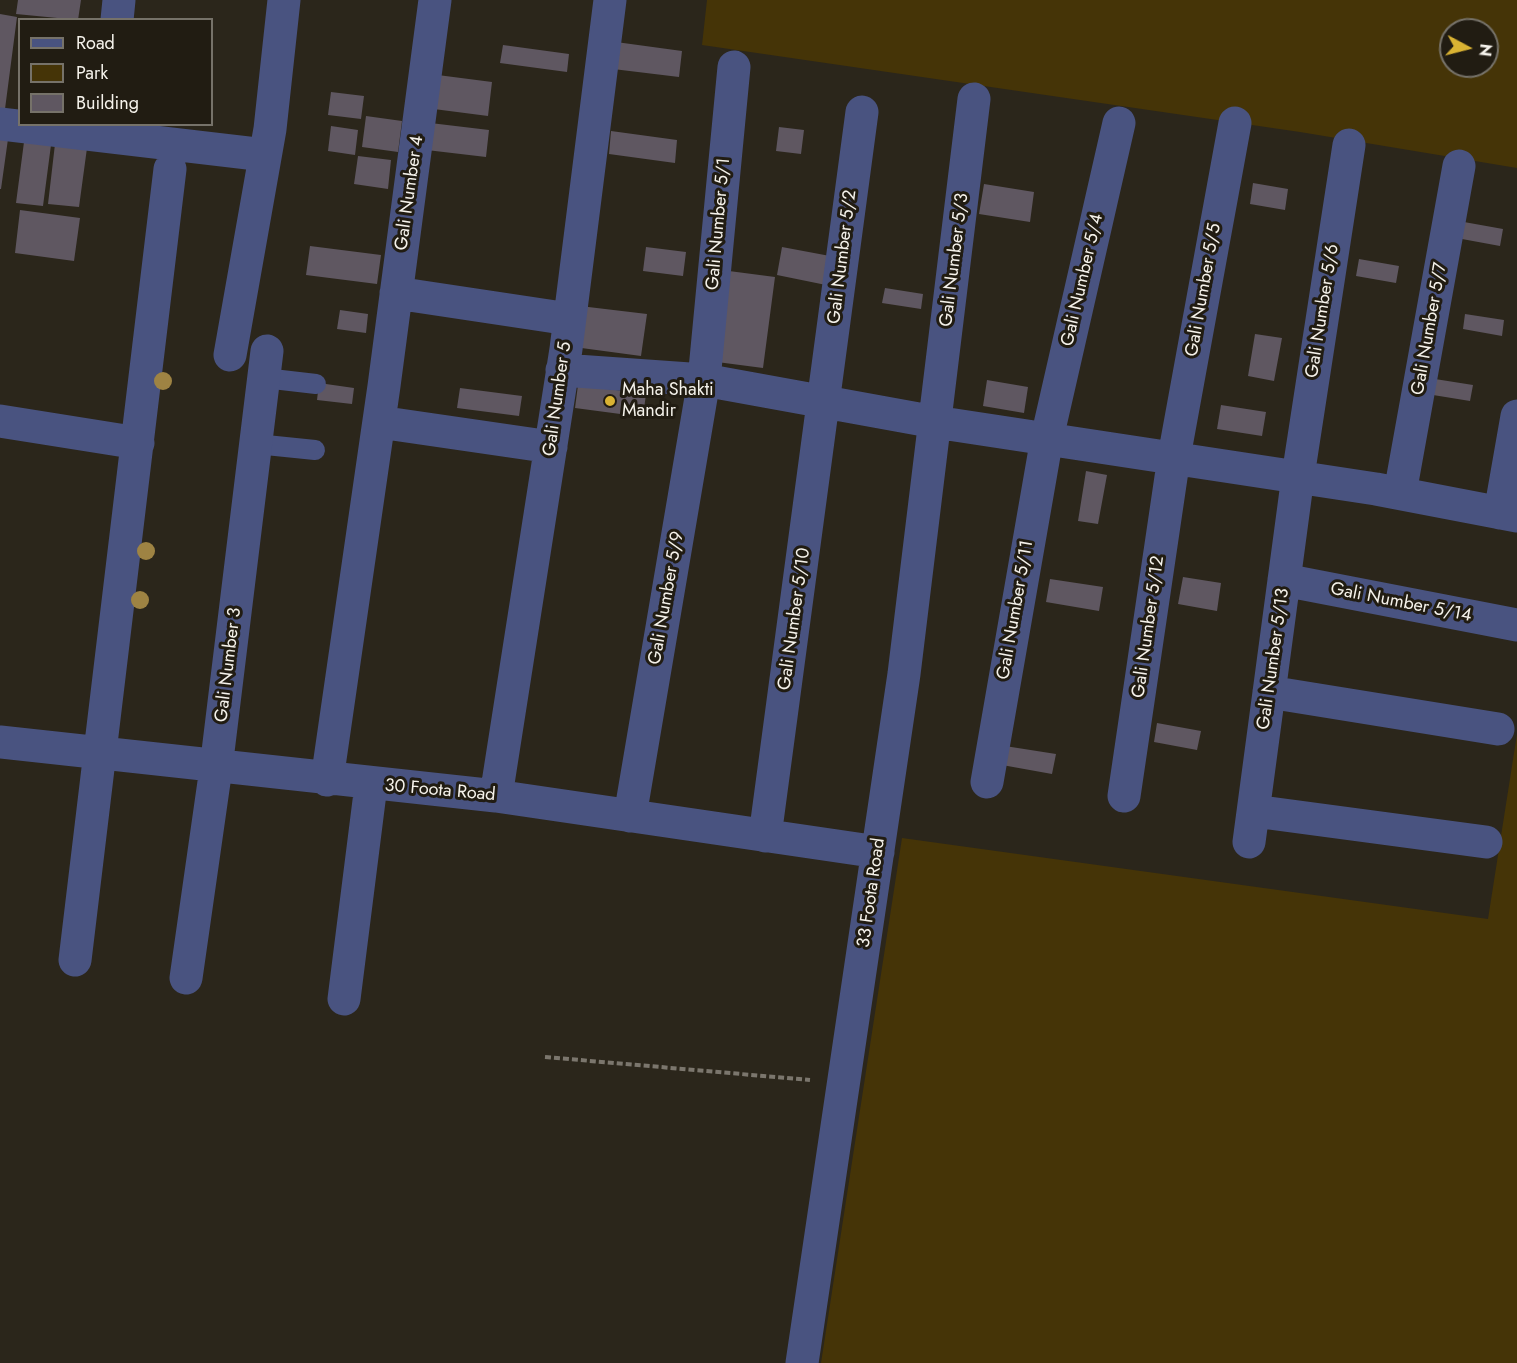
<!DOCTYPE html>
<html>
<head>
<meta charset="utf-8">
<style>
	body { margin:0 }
	#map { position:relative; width:1517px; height:1363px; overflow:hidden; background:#2b261b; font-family:Jost,sans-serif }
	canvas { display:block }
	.legend { position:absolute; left:18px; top:18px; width:195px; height:108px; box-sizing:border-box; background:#211c12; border:2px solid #767269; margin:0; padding:8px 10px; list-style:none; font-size:18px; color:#f5f2eb }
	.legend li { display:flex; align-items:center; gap:12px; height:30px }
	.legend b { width:30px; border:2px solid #767269 }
	.north { position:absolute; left:1439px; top:18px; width:60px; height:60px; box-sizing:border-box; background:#211c12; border:2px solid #767269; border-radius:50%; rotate:97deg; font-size:16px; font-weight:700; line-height:24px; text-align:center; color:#f5f2eb }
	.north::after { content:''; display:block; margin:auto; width:21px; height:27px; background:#dab333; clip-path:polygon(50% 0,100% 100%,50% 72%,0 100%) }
</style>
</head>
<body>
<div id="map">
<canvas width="1517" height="1363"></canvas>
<ul class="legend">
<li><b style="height:8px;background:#495380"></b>Road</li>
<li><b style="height:16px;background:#453407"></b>Park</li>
<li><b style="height:16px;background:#5f5761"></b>Building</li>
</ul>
<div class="north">N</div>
</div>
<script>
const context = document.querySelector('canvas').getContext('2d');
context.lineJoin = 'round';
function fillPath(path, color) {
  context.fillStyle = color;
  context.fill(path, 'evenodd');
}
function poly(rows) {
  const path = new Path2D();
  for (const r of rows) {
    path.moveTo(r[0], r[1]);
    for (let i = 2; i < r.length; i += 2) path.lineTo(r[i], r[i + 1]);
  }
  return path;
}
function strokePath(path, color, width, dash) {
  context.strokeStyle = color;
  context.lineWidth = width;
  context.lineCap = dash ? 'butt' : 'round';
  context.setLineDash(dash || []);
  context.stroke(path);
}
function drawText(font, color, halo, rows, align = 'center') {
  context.font = font + ' Jost,sans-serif';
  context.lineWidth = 6;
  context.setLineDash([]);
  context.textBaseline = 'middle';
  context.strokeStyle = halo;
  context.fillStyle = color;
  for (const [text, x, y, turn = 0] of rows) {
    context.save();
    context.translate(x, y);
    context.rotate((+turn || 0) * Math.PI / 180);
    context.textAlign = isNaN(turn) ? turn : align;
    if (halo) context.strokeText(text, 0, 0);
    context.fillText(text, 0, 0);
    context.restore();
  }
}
fillPath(poly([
	[707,0,1517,0,1517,168,1300,132,702,45],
	[1451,30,1487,30,1487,66,1451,66],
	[1517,734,1517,1363,821,1363,902,838,1488,919]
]), '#453407');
fillPath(poly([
	[18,0,81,0,78,20,16,14],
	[0,14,17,17,5,109,0,108],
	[616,42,682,51,679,77,613,69],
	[503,45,569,54,567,72,500,63],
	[430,74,492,82,488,116,426,108],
	[331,92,364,96,361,119,328,115],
	[366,116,402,121,398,152,362,147],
	[422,122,489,130,486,157,418,149],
	[331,126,358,130,355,155,328,151],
	[779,127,804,130,801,154,776,151],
	[611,131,677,140,675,163,609,154],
	[0,138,8,139,1,189,0,189],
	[24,142,51,145,43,206,16,203],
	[55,144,87,148,79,207,48,204],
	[358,156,391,160,388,189,354,184],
	[1253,183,1288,189,1285,210,1250,204],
	[984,184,1034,192,1030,222,979,214],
	[20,210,80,218,74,261,15,253],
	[1464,222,1503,229,1500,246,1462,239],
	[310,246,381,255,377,284,306,275],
	[646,247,686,252,683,276,643,271],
	[782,247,830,256,826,285,777,275],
	[1359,259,1399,266,1396,283,1356,276],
	[729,271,775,277,763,368,717,362],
	[885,288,923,294,921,309,882,303],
	[580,306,647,314,641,356,574,347],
	[340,310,368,314,366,333,337,329],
	[1465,314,1504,320,1502,336,1463,329],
	[1255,334,1282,338,1274,381,1248,376],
	[1435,379,1473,385,1470,401,1433,395],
	[987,380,1028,387,1024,413,983,406],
	[319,383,354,388,352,404,317,400],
	[578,385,646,394,643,417,575,408],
	[460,388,522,396,519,416,457,408],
	[1221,405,1266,412,1262,436,1217,429],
	[1086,471,1107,475,1098,524,1078,521],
	[1183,577,1221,583,1217,611,1178,604],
	[1050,579,1103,587,1099,611,1046,602],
	[1157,723,1201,731,1197,750,1154,742],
	[1005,746,1056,754,1052,774,1002,765]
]), '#5f5761');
strokePath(poly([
	[545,1057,810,1080]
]), '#7b766d', 4, [6, 3]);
strokePath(poly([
	[264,378,316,384],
	[256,444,315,450]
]), '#495380', 20);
strokePath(poly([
	[117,20,119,0],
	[0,124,265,155],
	[396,293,569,319],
	[230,355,270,129,284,0],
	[562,370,704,380,935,422,1376,489,1517,516],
	[0,421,138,443],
	[379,422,551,447],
	[1400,493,1459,166],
	[1500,513,1517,416],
	[1284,580,1517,625],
	[1269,692,1498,729],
	[0,742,496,796,878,852],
	[327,780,384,386,435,0],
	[987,782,1047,438,1119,123],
	[496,796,566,349,610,0],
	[1124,796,1174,457,1235,123],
	[1254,811,1486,842],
	[630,816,704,380,734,67],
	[765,836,862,112],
	[1249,842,1298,476,1349,145],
	[75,960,170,169],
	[186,978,216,768,267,351],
	[344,999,371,785],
	[802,1363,904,674,974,99]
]), '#495380', 33);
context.fillStyle = '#9e8343';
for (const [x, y] of [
	[163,381],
	[146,551],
	[140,600]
]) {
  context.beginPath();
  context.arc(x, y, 9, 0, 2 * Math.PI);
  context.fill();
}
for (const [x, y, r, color] of [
	[610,401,6,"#dab333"]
]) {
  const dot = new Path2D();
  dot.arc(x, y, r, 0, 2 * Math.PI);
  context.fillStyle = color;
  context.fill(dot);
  strokePath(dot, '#211c12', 2);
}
drawText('18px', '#f5f2eb', '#211c12', [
	["Gali Number 4",410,193,-82],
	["Gali Number 5/1",719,224,-85],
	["Gali Number 5/2",843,257,-83],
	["Gali Number 5/3",955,260,-83],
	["Gali Number 5/4",1083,280,-77],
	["Gali Number 5/5",1204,290,-80],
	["Gali Number 5/6",1323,311,-81],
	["Gali Number 5/7",1430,329,-80],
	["Gali Number 5",558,399,-82],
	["Gali Number 5/9",667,598,-80],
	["Gali Number 5/14",1401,603,11],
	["Gali Number 5/11",1016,610,-80],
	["Gali Number 5/10",795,619,-82],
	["Gali Number 5/12",1149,627,-82],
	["Gali Number 5/13",1274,659,-82],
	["Gali Number 3",229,665,-83],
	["30 Foota Road",440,791,5],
	["33 Foota Road",872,893,-82]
]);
drawText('18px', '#f5f2eb', '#211c12', [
	["Maha Shakti",622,391],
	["Mandir",622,412]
], 'left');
</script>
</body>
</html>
